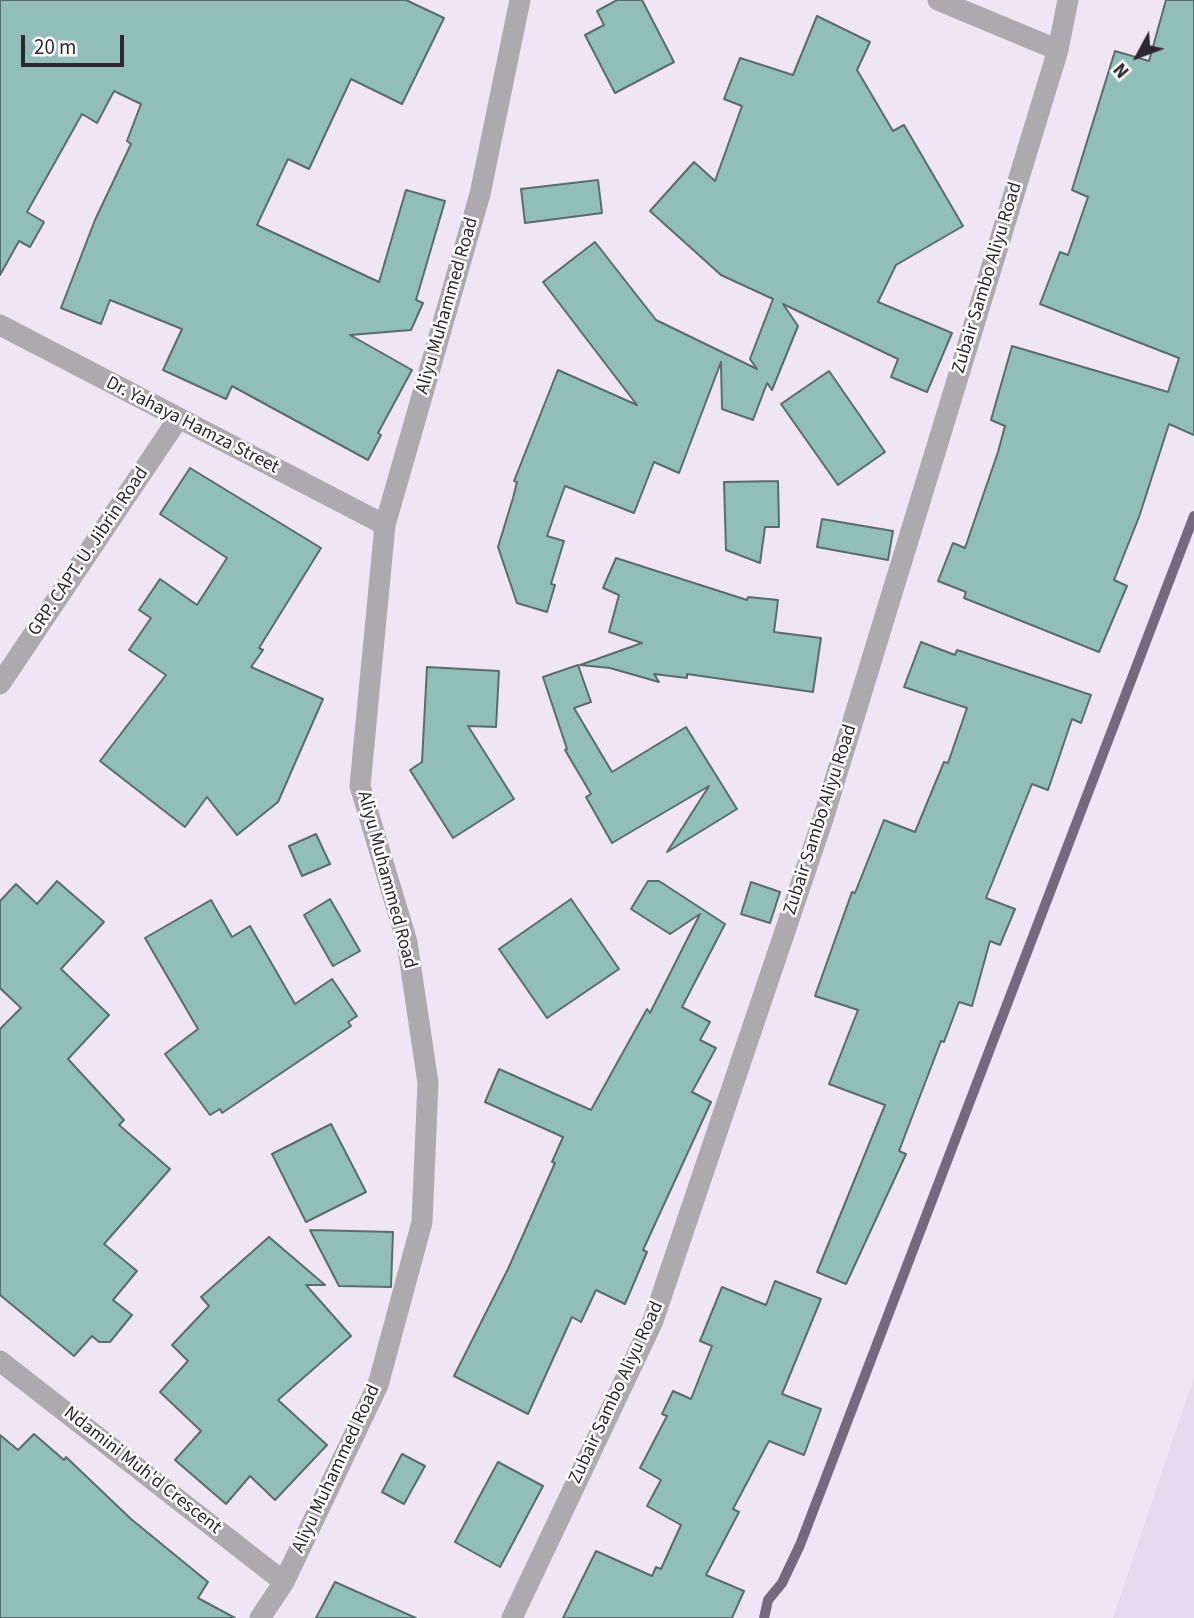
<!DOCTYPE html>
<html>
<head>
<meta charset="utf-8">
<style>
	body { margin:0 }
	#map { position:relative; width:1194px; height:1618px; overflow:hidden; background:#efe5f4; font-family:"Source Sans 3",sans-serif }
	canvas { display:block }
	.north { position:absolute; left:1103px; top:21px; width:70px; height:70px; -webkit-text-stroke:5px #fff; paint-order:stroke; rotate:229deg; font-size:19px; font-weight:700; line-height:28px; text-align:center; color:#2c282e }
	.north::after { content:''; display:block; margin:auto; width:24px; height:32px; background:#2c282e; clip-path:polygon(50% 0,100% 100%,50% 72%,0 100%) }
	.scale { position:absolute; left:21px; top:35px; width:103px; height:32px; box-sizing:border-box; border:4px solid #2c282e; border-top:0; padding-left:9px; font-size:21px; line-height:24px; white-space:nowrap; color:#2c282e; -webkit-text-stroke:5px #fff; paint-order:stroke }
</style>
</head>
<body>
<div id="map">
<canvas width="1194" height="1618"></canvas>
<div class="north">N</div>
<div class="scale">20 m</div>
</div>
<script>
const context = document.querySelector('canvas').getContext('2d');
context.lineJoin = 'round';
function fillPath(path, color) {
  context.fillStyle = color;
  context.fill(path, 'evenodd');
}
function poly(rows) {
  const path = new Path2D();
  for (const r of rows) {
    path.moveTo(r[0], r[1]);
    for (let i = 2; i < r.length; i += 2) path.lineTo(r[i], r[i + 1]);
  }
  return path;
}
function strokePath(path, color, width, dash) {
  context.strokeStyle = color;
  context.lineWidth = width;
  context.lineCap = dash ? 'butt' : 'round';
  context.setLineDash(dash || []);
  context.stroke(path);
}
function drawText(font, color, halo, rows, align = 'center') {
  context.font = font + ' "Source Sans 3",sans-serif';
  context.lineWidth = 5;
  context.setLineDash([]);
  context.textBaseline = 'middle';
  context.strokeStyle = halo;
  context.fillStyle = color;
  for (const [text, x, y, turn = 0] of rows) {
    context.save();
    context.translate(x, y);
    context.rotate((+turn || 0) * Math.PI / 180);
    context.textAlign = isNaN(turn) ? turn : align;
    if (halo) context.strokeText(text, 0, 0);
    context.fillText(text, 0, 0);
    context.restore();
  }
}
fillPath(poly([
	[1194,1377,1194,1618,1113,1618]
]), '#e7d9ee');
strokePath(poly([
	[764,1618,768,1600,782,1583,800,1545,1194,516]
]), '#76687e', 10);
const building = poly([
	[0,0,406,0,444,18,402,104,351,79,309,169,288,159,257,225,379,282,406,190,445,201,416,300,423,303,411,330,350,335,412,370,378,433,381,435,368,460,232,386,226,399,163,370,182,329,110,300,101,324,61,308,95,220,131,144,127,141,141,104,114,91,97,123,82,114,27,212,44,222,30,247,19,241,0,275,0,0],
	[617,0,642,0,674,62,615,93,585,35,604,25,597,11,617,0],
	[1166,0,1194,0,1194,435,1169,424,1139,517,1114,580,1127,586,1099,652,964,598,966,592,938,581,953,543,965,548,998,452,1005,426,991,420,1012,346,1168,392,1179,358,1040,304,1060,252,1068,255,1088,197,1072,190,1115,51,1149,61,1166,0],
	[817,16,870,42,857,70,893,131,904,125,963,226,896,265,878,302,952,333,927,392,891,377,898,359,783,304,798,326,772,390,767,383,753,420,722,409,721,362,679,473,654,462,634,513,565,486,547,536,564,541,551,584,555,585,547,612,517,603,498,547,513,498,517,482,514,481,558,370,637,405,543,282,595,242,656,320,757,369,750,359,773,299,721,275,650,211,694,162,715,181,742,106,724,99,740,58,793,75,817,16],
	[598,180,602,213,525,223,521,189,598,180],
	[829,371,885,452,838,485,781,404,829,371],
	[190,468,321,548,259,648,263,650,251,667,323,699,278,802,237,835,207,797,185,827,100,761,166,675,129,650,151,618,139,610,160,579,197,605,227,558,160,514,190,468],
	[778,481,779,527,765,527,760,563,726,550,724,482,778,481],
	[822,519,893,531,888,560,817,547,822,519],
	[616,558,747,600,748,597,778,600,774,632,821,638,813,692,687,674,687,678,654,674,659,682,610,668,580,665,642,643,609,632,619,595,603,588,616,558],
	[921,642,955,655,957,650,1091,695,1081,723,1072,719,1048,790,1032,784,986,898,1015,909,1000,945,990,941,972,1006,959,1002,944,1042,941,1041,899,1151,906,1154,846,1284,817,1272,885,1105,829,1084,858,1010,815,996,852,892,855,893,884,820,915,832,944,762,948,763,967,708,904,687,921,642],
	[578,665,591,702,574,708,612,772,686,727,737,809,667,852,709,786,612,843,586,797,591,794,565,750,567,749,543,677,578,665],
	[427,667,499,671,496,727,468,726,514,799,453,838,410,770,422,762,427,667],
	[316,834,330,864,302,876,289,846,316,834],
	[57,881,104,922,61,969,109,1015,68,1059,124,1120,119,1125,170,1169,104,1244,137,1271,113,1300,132,1315,110,1342,99,1342,92,1336,74,1356,0,1295,0,1029,21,1008,0,988,0,901,16,884,37,904,57,881],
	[648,881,659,881,725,924,682,1007,710,1022,700,1040,716,1048,692,1092,711,1102,643,1250,647,1252,625,1304,596,1290,581,1322,572,1317,528,1414,454,1376,508,1269,555,1163,552,1162,563,1137,485,1102,499,1069,591,1110,647,1009,650,1013,700,914,670,934,631,909,648,881],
	[751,882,780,892,770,923,741,914,751,882],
	[330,899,360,951,333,966,304,915,330,899],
	[571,899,619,969,547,1018,499,949,571,899],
	[211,900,232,937,250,926,295,1004,332,979,357,1016,348,1022,351,1026,222,1113,220,1109,210,1115,165,1054,198,1029,145,938,211,900],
	[331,1124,366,1192,306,1222,272,1154,331,1124],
	[310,1230,393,1232,391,1287,339,1286,310,1230],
	[269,1237,325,1285,306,1285,351,1336,278,1400,327,1445,275,1500,250,1476,226,1504,175,1460,201,1431,160,1392,188,1361,172,1345,209,1306,201,1297,269,1237],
	[775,1281,821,1299,782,1394,821,1409,804,1455,769,1441,733,1509,739,1512,706,1575,744,1591,732,1618,563,1618,596,1551,652,1576,656,1567,661,1569,681,1525,647,1506,661,1480,640,1468,667,1416,662,1414,673,1391,691,1399,712,1346,700,1341,722,1287,766,1305,775,1281],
	[34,1434,64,1460,66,1457,131,1519,208,1582,198,1598,235,1618,0,1618,0,1435,18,1450,34,1434],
	[402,1454,425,1466,404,1504,382,1492,402,1454],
	[498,1462,543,1486,500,1567,455,1542,498,1462],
	[335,1582,416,1618,316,1618,335,1582]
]);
fillPath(building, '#91beb9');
strokePath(building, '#5a6d6b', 2);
strokePath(poly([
	[938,0,1058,50],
	[0,325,385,525],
	[0,684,178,419],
	[0,1361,284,1582],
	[260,1618,284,1582,378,1385,422,1222,428,1083,407,942,360,786,385,525,480,194,520,0],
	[512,1618,653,1321,823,819,1058,50,1068,0]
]), '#ada9af', 21);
drawText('19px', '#2c282e', '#fff', [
	["Zubair Sambo Aliyu Road",988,278,-73],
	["Aliyu Muhammed Road",448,306,-74],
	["Dr. Yahaya Hamza Street",192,426,27],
	["GRP. CAPT. U. Jibrin Road",89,552,-56],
	["Zubair Sambo Aliyu Road",821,820,-72],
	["Aliyu Muhammed Road",386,880,75],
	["Zubair Sambo Aliyu Road",617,1393,-65],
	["Aliyu Muhammed Road",337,1469,-65],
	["Ndamini Muh'd Crescent",142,1471,38]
]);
</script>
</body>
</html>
